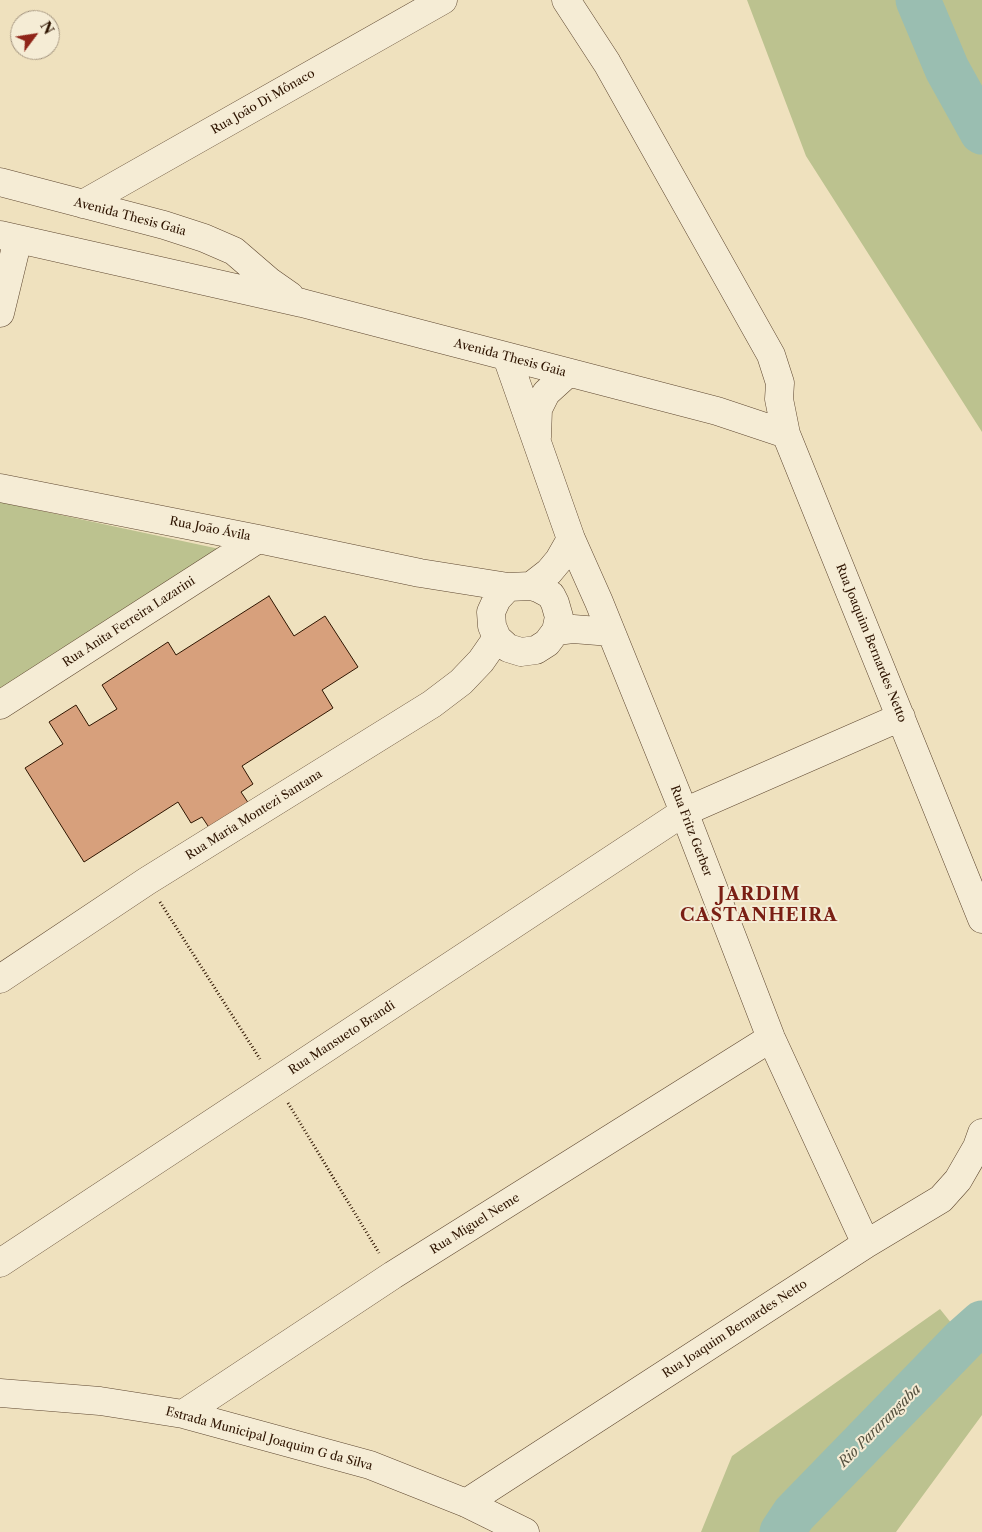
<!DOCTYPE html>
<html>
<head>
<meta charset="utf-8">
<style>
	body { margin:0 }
	#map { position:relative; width:982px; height:1532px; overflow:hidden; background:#efe1be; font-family:"Libre Caslon Text",serif }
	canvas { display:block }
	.north { position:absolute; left:10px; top:10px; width:50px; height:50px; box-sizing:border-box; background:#f5ecd5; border:1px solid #a59680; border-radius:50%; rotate:59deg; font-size:14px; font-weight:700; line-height:20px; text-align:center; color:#2e1400 }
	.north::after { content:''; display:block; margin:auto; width:18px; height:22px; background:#8f2418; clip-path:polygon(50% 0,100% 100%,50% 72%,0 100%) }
</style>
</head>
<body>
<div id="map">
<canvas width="982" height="1532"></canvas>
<div class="north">N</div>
</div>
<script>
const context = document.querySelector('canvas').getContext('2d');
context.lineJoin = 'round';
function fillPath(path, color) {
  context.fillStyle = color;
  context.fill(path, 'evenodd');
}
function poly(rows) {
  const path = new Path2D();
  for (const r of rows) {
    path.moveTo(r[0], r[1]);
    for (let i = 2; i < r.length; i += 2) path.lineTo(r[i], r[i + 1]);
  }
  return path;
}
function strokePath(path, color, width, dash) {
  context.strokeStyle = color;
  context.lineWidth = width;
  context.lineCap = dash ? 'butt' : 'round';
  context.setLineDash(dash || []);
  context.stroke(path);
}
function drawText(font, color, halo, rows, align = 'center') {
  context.font = font + ' "Libre Caslon Text",serif';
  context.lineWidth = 4;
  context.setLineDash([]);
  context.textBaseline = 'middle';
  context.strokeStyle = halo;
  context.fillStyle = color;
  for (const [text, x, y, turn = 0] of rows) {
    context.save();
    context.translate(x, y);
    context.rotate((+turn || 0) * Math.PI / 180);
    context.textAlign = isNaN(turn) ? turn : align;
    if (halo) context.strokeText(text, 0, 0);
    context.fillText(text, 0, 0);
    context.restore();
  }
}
fillPath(poly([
	[747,0,982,0,982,432,806,156],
	[0,502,229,551,0,692],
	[940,1309,964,1339,982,1323,982,1415,896,1532,701,1532,732,1456]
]), '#bcc28f');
strokePath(poly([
	[918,0,947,69,982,132],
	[782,1532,794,1514,964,1339,982,1323]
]), '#9abeb1', 45);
const building = poly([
	[269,596,294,636,325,616,358,667,322,690,333,708,242,766,253,784,241,792,249,804,210,829,202,817,191,823,178,802,84,862,25,768,63,744,49,722,76,705,89,726,117,709,102,685,168,642,176,655,269,596]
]);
fillPath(building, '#d7a07c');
strokePath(building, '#2e1400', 1);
const minor = poly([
	[566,0,607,63,771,355,780,383,779,399,786,434,982,919],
	[0,182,164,225,204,238,234,251,270,282,290,296],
	[83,204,443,0],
	[0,235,302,303,717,411,786,434],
	[0,313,18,239],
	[507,357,571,539,599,602,684,812,771,1038,866,1244],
	[537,437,538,409,546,393,568,373],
	[0,488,258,539,420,573,508,587],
	[531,586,538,588,551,595,555,603,559,617,556,631,547,643,536,650,521,652,508,648,497,638,492,626,491,612,497,599,508,587,531,586],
	[531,586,549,572,559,560,571,539],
	[556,631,573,629,611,632],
	[0,705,258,539],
	[0,979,147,881,432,704,461,682,481,661,497,638],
	[0,1263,684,812,901,717],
	[0,1393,100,1401,183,1414,370,1465,466,1503,525,1532],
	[183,1414,393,1275,771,1038],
	[466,1503,866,1244,941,1199,958,1180,977,1147,982,1133]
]);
strokePath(minor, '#5e4730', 29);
strokePath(poly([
	[160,902,260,1059],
	[288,1103,379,1253]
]), '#2e1400', 3, [1, 2.5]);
strokePath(minor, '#f5ecd5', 28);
drawText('12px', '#2e1400', '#f5ecd5', [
	["Rua João Di Mônaco",263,102,-30],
	["Avenida Thesis Gaia",130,217,15],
	["Avenida Thesis Gaia",510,358,15],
	["Rua João Ávila",210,529,11],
	["Rua Anita Ferreira Lazarini",129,622,-33],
	["Rua Joaquim Bernardes Netto",871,643,68],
	["Rua Maria Montezi Santana",254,815,-32],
	["Rua Fritz Gerber",691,831,69],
	["Rua Mansueto Brandi",342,1038,-33],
	["Rua Miguel Neme",475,1224,-32],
	["Rua Joaquim Bernardes Netto",735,1329,-33],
	["Estrada Municipal Joaquim G da Silva",269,1439,15]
]);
drawText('italic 14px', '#54503e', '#f5ecd5', [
	["Rio Pararangaba",880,1426,-45]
]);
context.letterSpacing = '1px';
drawText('bold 18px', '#7a1f14', '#f5ecd5', [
	["JARDIM",759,895],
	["CASTANHEIRA",759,916]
]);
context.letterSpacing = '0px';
</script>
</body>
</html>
